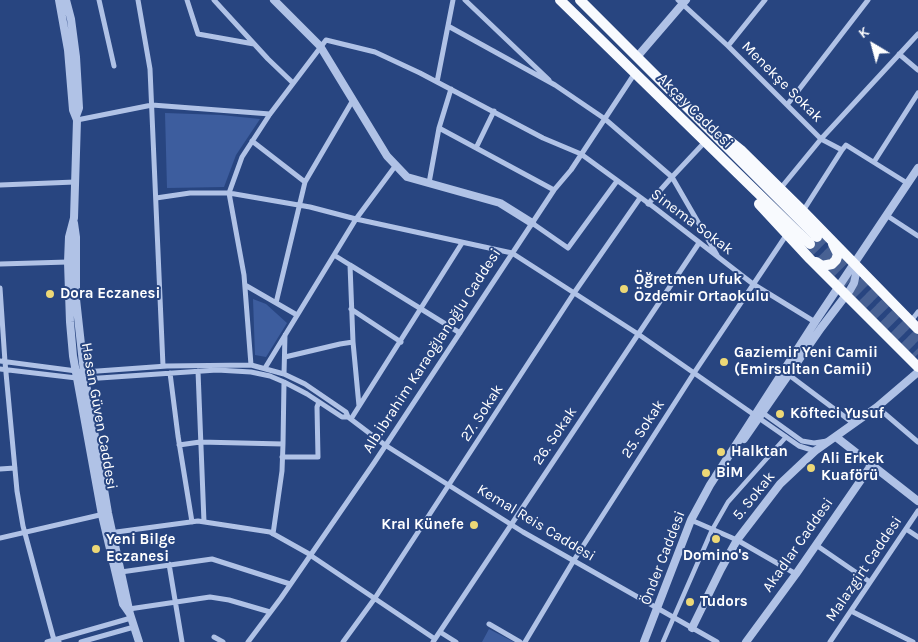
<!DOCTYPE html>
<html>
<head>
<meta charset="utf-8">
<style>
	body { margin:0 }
	#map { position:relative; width:918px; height:642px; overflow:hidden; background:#284580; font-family:Karla,sans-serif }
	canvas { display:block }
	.north { position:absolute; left:848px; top:20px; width:50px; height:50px; -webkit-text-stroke:4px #284580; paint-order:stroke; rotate:323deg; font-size:14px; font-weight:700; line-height:20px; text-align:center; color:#fff }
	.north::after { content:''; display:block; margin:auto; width:18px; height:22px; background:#fff; clip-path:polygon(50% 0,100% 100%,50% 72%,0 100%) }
</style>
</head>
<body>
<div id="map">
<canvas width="918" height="642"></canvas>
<div class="north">K</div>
</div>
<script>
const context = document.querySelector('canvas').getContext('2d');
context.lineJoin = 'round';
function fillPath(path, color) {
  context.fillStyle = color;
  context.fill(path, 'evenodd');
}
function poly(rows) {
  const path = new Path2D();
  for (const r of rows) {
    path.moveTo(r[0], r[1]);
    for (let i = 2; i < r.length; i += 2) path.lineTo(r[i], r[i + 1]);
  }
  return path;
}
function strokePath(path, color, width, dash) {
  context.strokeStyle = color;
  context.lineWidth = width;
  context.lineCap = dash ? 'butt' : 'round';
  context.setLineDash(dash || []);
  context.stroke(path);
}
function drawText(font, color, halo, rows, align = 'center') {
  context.font = font + ' Karla,sans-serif';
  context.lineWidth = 4;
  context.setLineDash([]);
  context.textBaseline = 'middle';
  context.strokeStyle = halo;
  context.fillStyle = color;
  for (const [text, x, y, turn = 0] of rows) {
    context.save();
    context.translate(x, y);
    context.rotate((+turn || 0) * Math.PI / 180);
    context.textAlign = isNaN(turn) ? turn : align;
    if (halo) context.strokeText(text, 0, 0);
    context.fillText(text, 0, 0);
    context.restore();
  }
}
fillPath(poly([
	[165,113,221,115,260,119,236,155,224,187,167,188],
	[253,299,266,304,287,323,266,357,255,355],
	[489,629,514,642,482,642]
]), '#3d5d9e');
strokePath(poly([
	[817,237,918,341],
	[810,244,918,354]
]), '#486193', 10, [10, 5]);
strokePath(poly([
	[663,642,712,530,728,502,786,437]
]), '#b0c2e6', 4.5);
strokePath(poly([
	[99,0,114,66],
	[138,0,150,69,163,366],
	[187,0,198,34,254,44],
	[214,0,268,59,293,83],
	[465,0,549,80],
	[678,0,728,46,821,139,780,189],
	[448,26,555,85,605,119,672,177,702,145],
	[728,46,765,0],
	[899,54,918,70],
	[437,82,453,0],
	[787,105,868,0],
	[77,120,152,105,270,114],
	[439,128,451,89],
	[252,141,305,182],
	[476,148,494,111],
	[842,150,846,145,907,183],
	[874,162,918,93],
	[396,165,356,219,512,253,638,334,799,446,815,451],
	[429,183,439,128,554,190],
	[0,185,75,182],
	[156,198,190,193,229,193,242,157,270,114,326,40,375,52,420,73,543,138,581,154,655,208,753,284,815,322],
	[648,204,672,177,717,255],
	[803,211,842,150,821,139,918,34],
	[886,215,918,236],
	[532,223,568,248,617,181],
	[334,255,350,265,353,342,359,406],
	[0,264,68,262],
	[350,265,460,333],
	[245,285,297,315],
	[0,288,5,362,17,491,23,526,37,578,54,640,59,642],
	[276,303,305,182,353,100],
	[351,309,401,342],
	[911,321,918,312],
	[285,357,340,344,353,342],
	[0,361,84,372,167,366,251,365,284,374,305,384,346,412,348,417,385,445,523,532,717,642],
	[251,365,244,275,229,193,310,207,356,219,265,368],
	[0,369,85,379,217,370,251,372,270,376,284,382,307,394,342,417,348,417],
	[198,371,204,522],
	[170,373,178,436,192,522],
	[284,374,285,335],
	[789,375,853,423],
	[877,407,918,442],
	[760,414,763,413,802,441,814,443,827,441],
	[351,419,462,243],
	[179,445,200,442,283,444,284,382],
	[282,457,318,457,317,407,319,402],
	[0,469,15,468],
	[691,520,737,540,796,574],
	[906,529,918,537],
	[109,533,198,521,270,532,311,555],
	[273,534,282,471,283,444],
	[0,538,104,514],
	[816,545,870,582],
	[310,555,435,639],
	[169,564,182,642],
	[121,572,212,559,290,584],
	[129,609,210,597,229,600,270,612],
	[851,611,913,642],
	[489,624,520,642],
	[440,632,456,642],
	[214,637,223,642],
	[47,642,131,618],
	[81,642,134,627],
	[248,642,281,598,374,463,554,190,571,170,635,73],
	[343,642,375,598,574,293,640,198],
	[433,642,699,243],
	[525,642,574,560,694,373,787,234],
	[830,642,918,511]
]), '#b0c2e6', 5);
strokePath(poly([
	[59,0,68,50,73,110,77,120,74,218,69,237,68,262,70,322,73,356,102,515,123,604,130,614],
	[66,0,71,19,76,57,79,108,76,116],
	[274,0,320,46,387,156,407,177,500,203,532,223],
	[637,57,686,0],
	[74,223,76,237,76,299,84,372,108,513,130,614,139,642],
	[836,437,918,501],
	[744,439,821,328,850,290,854,283,856,274,855,264],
	[692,628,721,569,737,540,780,484,815,451,877,407,918,372],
	[644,642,691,520,710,485,815,322,918,168],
	[746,642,796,574,872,464]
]), '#b0c2e6', 8);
strokePath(poly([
	[560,0,810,244],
	[580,0,817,237],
	[727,139,742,151,803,211,918,329],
	[759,204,810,259,918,367],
	[816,262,822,266,832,264,836,260,838,254,833,244]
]), '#f8fafe', 10);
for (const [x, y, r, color] of [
	[624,289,5,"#edd876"],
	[50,294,5,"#edd876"],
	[724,362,5,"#edd876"],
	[780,414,5,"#edd876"],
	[721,452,5,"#edd876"],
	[811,468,5,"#edd876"],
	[706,473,5,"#edd876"],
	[474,525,5,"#edd876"],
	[716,539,5,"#edd876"],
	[96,549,5,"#edd876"],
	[690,602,5,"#edd876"]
]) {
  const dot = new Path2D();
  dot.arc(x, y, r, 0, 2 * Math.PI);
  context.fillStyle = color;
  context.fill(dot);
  strokePath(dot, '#284580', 2);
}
drawText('15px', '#fff', '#284580', [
	["Menekşe Sokak",782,82,45],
	["Akçay Caddesi",695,111,45],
	["Sinema Sokak",692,222,37],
	["Alb.İbrahim Karaoğlanoğlu Caddesi",432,351,-57],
	["27. Sokak",482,413,-57],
	["Hasan Güven Caddesi",99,416,80],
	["25. Sokak",643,429,-57],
	["26. Sokak",555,436,-56],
	["5. Sokak",754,496,-51],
	["Kemal Reis Caddesi",536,523,31],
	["Akadlar Caddesi",798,545,-55],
	["Önder Caddesi",663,558,-69],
	["Malazgirt Caddesi",864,569,-56]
]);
drawText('bold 15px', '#fff', '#284580', [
	["Öğretmen Ufuk",634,280],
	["Özdemir Ortaokulu",634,297],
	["Dora Eczanesi",60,294],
	["Gaziemir Yeni Camii",734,353],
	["(Emirsultan Camii)",734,370],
	["Köfteci Yusuf",790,414],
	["Halktan",731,452],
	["Ali Erkek",821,459],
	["Kuaförü",821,476],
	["BİM",716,473],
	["Kral Künefe",464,525,"right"],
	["Yeni Bilge",106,540],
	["Eczanesi",106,557],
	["Domino's",716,556,"center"],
	["Tudors",700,602]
], 'left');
</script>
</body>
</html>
